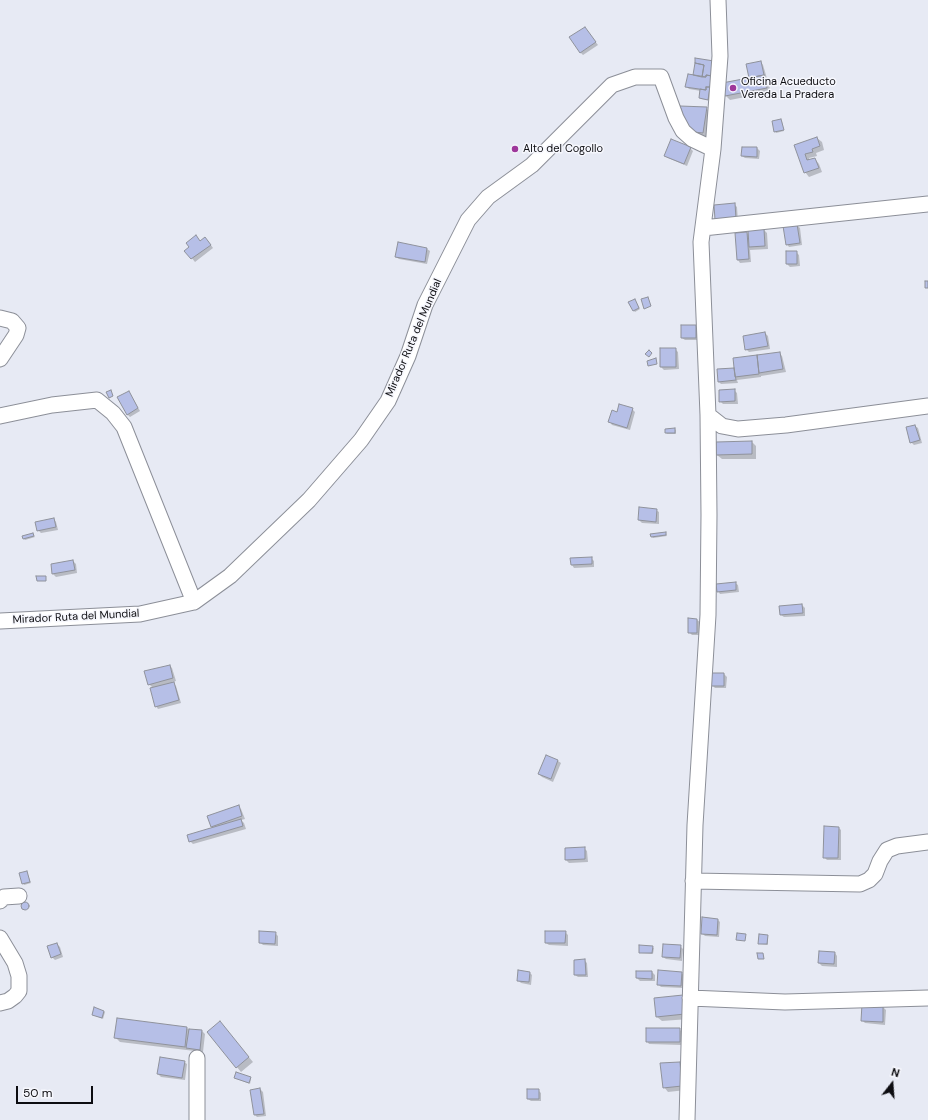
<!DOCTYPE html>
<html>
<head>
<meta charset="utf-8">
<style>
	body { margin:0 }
	#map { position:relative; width:928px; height:1120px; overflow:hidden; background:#e7eaf4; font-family:"DM Sans",sans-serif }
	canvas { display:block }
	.north { position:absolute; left:872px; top:1064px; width:40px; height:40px; -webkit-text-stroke:3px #f6f7fd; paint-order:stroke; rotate:17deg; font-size:11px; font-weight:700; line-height:16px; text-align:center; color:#0d0d11 }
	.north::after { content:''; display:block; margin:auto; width:14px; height:18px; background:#0d0d11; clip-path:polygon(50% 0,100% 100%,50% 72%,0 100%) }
	.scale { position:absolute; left:16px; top:1086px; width:77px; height:18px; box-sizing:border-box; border:2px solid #0d0d11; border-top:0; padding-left:5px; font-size:12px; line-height:14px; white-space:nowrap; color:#0d0d11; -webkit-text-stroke:3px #f6f7fd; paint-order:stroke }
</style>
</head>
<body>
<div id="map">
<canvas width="928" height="1120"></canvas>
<div class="north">N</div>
<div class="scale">50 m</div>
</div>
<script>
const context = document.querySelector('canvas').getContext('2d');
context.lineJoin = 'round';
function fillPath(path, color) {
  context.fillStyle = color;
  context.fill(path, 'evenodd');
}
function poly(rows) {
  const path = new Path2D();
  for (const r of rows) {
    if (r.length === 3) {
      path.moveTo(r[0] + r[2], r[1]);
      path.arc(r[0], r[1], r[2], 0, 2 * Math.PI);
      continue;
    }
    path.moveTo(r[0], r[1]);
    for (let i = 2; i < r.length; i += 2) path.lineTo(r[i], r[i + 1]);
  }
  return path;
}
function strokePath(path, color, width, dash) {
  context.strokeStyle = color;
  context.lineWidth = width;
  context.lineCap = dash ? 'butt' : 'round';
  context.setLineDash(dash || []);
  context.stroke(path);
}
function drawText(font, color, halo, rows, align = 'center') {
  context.font = font + ' "DM Sans",sans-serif';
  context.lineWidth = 3;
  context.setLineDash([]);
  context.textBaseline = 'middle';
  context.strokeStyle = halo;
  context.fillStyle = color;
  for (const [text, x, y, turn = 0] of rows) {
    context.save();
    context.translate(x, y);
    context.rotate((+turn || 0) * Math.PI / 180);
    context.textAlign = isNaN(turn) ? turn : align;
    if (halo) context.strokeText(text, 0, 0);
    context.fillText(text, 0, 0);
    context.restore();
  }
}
fillPath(poly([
	[587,31,598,45,583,55,580,52],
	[714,62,709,100,701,99,700,98,701,91,689,89,686,86,695,77],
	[761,62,763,65,771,92,730,100,726,96,751,78],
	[706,108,711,113,707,137,699,136,686,122],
	[782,121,784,131,776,133,773,122],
	[817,138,822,142,824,150,816,153,817,156,809,158,810,161,815,159,819,164,822,172,809,177,805,172,796,145],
	[690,148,693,151,687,166,668,158,665,156],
	[757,148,760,151,759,159,745,158,742,156],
	[734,204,737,207,738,222,715,206],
	[797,225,800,228,802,245,789,247,787,244],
	[764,230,767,233,768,249,750,250,751,262,740,263,738,260,747,233,749,235],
	[208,241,213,248,195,262,186,251,201,242],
	[427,249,430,251,427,264,399,259,396,257],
	[796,252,799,255,800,266,790,267,787,264],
	[635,300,640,309,635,312,634,311],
	[695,326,698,329,698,340,685,340,682,338],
	[765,333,768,336,770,349,749,352,746,349],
	[661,349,675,349,678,352,679,369,664,370,661,367],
	[779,353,782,356,786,372,761,376,761,377,737,380,738,383,721,384,719,382,718,370,735,368,734,359],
	[734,390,737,393,738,404,723,404,720,401],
	[129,392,131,395,140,411,130,417,127,414],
	[632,409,635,412,630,430,612,425,610,422,617,413],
	[915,426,918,428,922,443,914,445,911,442],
	[675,429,676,430,676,434,667,434,666,433],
	[752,442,756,446,756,459,722,459,717,455],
	[640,508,656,510,659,512,659,524,642,523,639,520],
	[54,519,56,522,58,530,41,533,38,530],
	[666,533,667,536,653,538,652,537],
	[33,534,35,537,25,540,24,539],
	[591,558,594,561,594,567,574,568,572,565],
	[73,561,76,564,77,573,56,577,53,574,52,565],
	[735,583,738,585,739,592,720,594,718,591],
	[802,605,805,608,805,616,784,617,781,615],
	[689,619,697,620,700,622,700,635,692,635,689,632],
	[170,666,172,668,176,681,172,682,176,686,181,703,158,709,156,706,153,688,149,684],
	[724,674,727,677,726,688,715,688,712,685],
	[546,756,558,761,561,763,553,782,542,777,539,774],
	[238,807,241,809,245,819,241,820,244,823,246,829,193,844,190,841,213,828,212,826],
	[839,828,841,830,841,860,827,860,824,857],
	[584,848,587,851,588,862,569,863,566,860,566,849],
	[27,872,31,883,24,885,20,874],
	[26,906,3.5],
	[718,920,720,922,719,937,705,936,702,933],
	[565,932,568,935,568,946,549,945,546,943],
	[275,933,278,936,278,946,263,945,260,942],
	[767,936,768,937,768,945,760,944,759,943],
	[57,944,60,947,63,957,55,960,52,957],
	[680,946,683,949,682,961,666,959,663,957],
	[652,947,654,948,653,954,641,953,640,952],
	[835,953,837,956,837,967,822,966,819,963],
	[584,960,587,963,588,977,578,977,575,975],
	[652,972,655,975,655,981,640,981,637,978],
	[530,973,532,975,531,985,521,983,518,980],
	[681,973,684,975,683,988,661,987,658,984],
	[655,999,687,1001,689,1019,662,1021,657,1017],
	[863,1006,883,1007,886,1010,885,1025,865,1023,862,1020],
	[103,1011,105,1012,103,1019,93,1015],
	[118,1019,187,1028,189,1030,202,1031,205,1034,203,1052,120,1042,115,1037],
	[224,1027,253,1062,241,1072,208,1032],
	[679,1029,682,1032,682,1045,649,1044,647,1041],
	[184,1062,187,1064,185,1080,161,1077,158,1074],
	[680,1063,684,1067,686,1090,668,1092,664,1087],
	[235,1078,250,1078,251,1079,250,1084],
	[260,1089,263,1092,266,1116,257,1117,255,1115],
	[538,1090,541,1093,541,1101,531,1101,528,1099]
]), '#0003');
const building = poly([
	[585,27,596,42,580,53,569,37,585,27],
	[695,58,714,61,712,76,706,75,706,77,702,77,704,65,695,63,695,58],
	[761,61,764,75,749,78,746,64,761,61],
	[695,63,704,65,702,77,693,75,695,63],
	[688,74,706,77,706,75,712,76,710,87,706,87,706,90,685,87,688,74],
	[764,75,767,88,725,96,722,83,764,75],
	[706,87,710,87,708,100,699,98,700,89,706,90,706,87],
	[680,106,707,107,703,133,694,132,685,122,680,106],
	[781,119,784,130,774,132,772,121,781,119],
	[817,137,820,146,812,149,813,152,805,154,807,160,815,158,819,168,804,173,794,145,817,137],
	[671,139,691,147,684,164,664,156,671,139],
	[742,147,757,147,757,157,741,156,742,147],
	[735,203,736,219,715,220,714,205,735,203],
	[797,224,800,243,786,245,783,226,797,224],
	[764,229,765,246,749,247,748,230,764,229],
	[747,232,749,259,737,260,735,233,747,232],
	[196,235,200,241,205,237,211,245,191,259,184,251,189,247,186,243,196,235],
	[398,242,427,248,425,262,395,257,398,242],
	[786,251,797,251,797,264,786,264,786,251],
	[925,281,928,281,928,288,925,288,925,281],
	[648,297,651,306,644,309,641,299,648,297],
	[635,299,639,308,633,311,628,302,635,299],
	[681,325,696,325,696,338,681,338,681,325],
	[765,332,768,346,745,350,743,336,765,332],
	[660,348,676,348,676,367,660,367,660,348],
	[649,350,652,353,649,357,645,354,649,350],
	[780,352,783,369,759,373,757,355,780,352],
	[757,355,759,374,735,377,733,358,757,355],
	[656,358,657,364,648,366,647,361,656,358],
	[734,368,736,380,718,382,717,369,734,368],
	[735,389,735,401,719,402,719,390,735,389],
	[111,390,113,396,109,398,106,392,111,390],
	[129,391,138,408,127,415,117,397,129,391],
	[619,404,633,408,627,428,608,422,612,410,617,412,619,404],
	[915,425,920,440,910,443,906,427,915,425],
	[675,428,675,433,665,433,665,429,675,428],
	[752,441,752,454,716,455,716,442,752,441],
	[639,507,657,509,656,522,638,520,639,507],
	[54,518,56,527,37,531,35,522,54,518],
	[666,532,666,535,651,537,650,534,666,532],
	[33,533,34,536,23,539,22,536,33,533],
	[592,557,592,564,571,565,570,558,592,557],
	[73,560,75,570,52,574,51,564,73,560],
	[36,576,46,576,46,581,37,581,36,576],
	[736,582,736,590,717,592,716,584,736,582],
	[802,604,803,613,780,615,779,606,802,604],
	[688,618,697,619,697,633,688,633,688,618],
	[170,665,173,678,148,685,144,671,170,665],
	[711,673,724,673,724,686,711,686,711,673],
	[174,682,179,700,155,707,150,688,174,682],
	[546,755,558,760,551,779,538,774,546,755],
	[239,805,242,816,211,827,207,816,239,805],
	[241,819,243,826,189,842,187,835,241,819],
	[824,826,839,827,838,858,823,858,824,826],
	[585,847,585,859,565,860,565,848,585,847],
	[27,871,30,882,22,884,19,873,27,871],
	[25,906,4],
	[702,917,718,919,717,935,701,934,702,917],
	[259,931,276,932,275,944,259,943,259,931],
	[545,931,566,931,565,943,545,943,545,931],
	[737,933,746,934,745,941,736,940,737,933],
	[759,934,768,935,767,944,758,944,759,934],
	[57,943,61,954,51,958,47,946,57,943],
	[663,944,681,945,680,958,662,957,663,944],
	[639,945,653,946,652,953,639,953,639,945],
	[819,951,835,952,834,964,818,963,819,951],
	[757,953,763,953,764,959,758,959,757,953],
	[585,959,586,975,574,975,574,960,585,959],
	[518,970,530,972,529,982,517,981,518,970],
	[658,970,682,972,681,986,657,985,658,970],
	[636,971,652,971,652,979,636,978,636,971],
	[683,995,685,1014,656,1017,654,998,683,995],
	[862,1004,883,1006,883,1022,861,1021,862,1004],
	[94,1007,104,1011,102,1018,92,1015,94,1007],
	[117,1018,187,1027,185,1047,114,1038,117,1018],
	[220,1021,249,1057,236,1068,207,1032,220,1021],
	[646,1028,680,1028,680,1042,646,1042,646,1028],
	[189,1029,202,1030,200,1050,186,1048,189,1029],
	[160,1057,185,1061,182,1078,157,1074,160,1057],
	[680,1062,682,1086,663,1088,660,1063,680,1062],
	[236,1072,251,1077,249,1083,234,1078,236,1072],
	[260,1088,264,1114,254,1115,250,1090,260,1088],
	[527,1089,539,1089,539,1099,527,1099,527,1089]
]);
fillPath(building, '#b6bfe7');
strokePath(building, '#8f929b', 1);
const minor = poly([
	[703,228,928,204],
	[0,318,12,321,18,328,16,335,0,359],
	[708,415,722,426,738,429,786,425,928,406],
	[0,416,52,405,97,400,113,413,124,427,194,602],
	[0,621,140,614,194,602,230,576,309,500,361,440,388,401,408,356,425,305,468,220,488,197,532,165,612,85,635,77,661,77,676,118,683,131,692,139,713,149],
	[693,881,860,884,869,880,875,874,880,861,887,850,897,846,928,842],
	[0,901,4,897,19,896],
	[0,938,15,963,19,976,19,991,15,996,8,1001,0,1003],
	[690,998,785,1002,928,998],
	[197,1120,197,1058],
	[687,1120,695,825,708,615,709,515,708,415,701,242,713,149,720,56,718,0]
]);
strokePath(minor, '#8c8f98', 17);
strokePath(minor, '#fff', 15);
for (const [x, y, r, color] of [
	[733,88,4,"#9e379b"],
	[515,149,4,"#9e379b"]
]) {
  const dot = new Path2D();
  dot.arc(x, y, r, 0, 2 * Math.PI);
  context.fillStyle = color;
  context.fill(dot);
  strokePath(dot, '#f6f7fd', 1.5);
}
drawText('11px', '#0d0d11', '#f6f7fd', [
	["Oficina Acueducto",741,82],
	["Vereda La Pradera",741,95],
	["Alto del Cogollo",523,149]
], 'left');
drawText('11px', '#0d0d11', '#f6f7fd', [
	["Mirador Ruta del Mundial",414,338,-67],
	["Mirador Ruta del Mundial",76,617,-3]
]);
</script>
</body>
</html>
